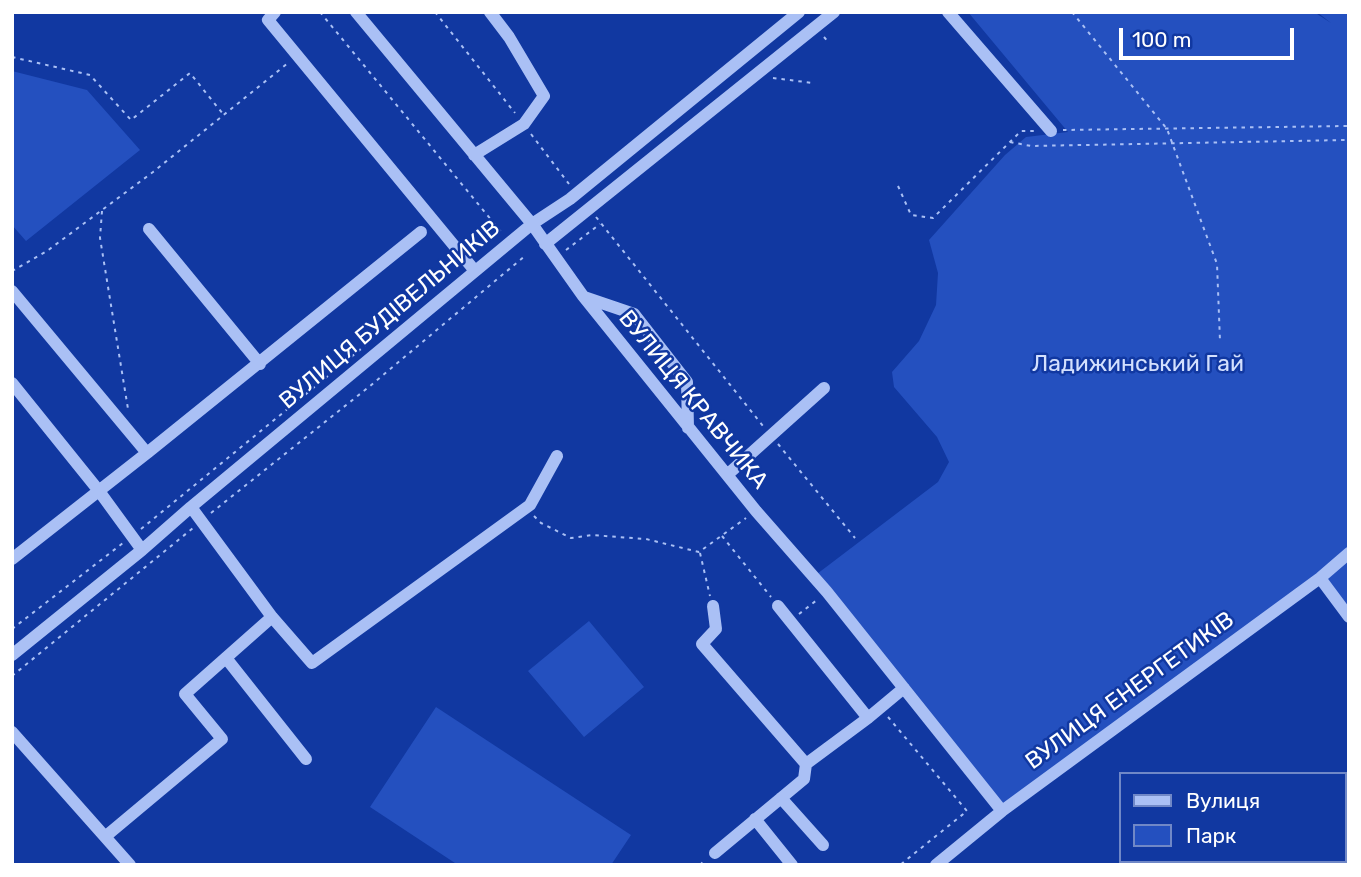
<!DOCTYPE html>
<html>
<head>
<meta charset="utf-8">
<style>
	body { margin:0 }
	#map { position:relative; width:1361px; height:877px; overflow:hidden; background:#1138a1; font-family:Rubik,sans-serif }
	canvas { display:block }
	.frame { position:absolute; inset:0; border:14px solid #fff; pointer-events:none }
	.legend { position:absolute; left:1119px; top:772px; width:228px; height:91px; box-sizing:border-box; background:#1138a1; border:2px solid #7088c7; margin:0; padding:9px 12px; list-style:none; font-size:21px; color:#fff }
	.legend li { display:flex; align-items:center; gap:14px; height:35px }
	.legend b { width:35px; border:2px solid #7088c7 }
	.scale { position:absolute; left:1119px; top:28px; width:175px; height:32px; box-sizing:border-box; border:4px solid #fff; border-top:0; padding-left:9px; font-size:21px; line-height:24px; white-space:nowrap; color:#fff; -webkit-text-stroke:5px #1138a1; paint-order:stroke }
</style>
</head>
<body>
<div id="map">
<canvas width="1361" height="877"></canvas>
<div class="frame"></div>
<ul class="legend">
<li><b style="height:9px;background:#aac0f5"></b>Вулиця</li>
<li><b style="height:19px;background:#2450bf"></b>Парк</li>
</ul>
<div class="scale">100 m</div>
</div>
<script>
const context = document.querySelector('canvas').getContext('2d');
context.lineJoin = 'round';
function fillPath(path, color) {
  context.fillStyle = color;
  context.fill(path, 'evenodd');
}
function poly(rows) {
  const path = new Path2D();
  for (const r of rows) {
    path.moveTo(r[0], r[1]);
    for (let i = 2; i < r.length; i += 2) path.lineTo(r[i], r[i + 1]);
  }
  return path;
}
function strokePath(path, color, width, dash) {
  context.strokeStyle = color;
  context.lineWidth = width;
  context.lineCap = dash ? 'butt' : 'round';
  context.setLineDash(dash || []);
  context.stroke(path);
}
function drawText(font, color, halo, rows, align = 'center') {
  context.font = font + ' Rubik,sans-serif';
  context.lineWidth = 5;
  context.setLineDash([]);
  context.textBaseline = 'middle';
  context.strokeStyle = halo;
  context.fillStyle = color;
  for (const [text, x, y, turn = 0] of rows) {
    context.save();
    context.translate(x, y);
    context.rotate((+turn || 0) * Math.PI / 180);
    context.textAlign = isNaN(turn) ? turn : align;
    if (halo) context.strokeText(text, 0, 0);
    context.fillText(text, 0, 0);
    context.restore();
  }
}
fillPath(poly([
	[968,12,1314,12,1331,23,1317,12,1349,12,1349,617,1320,578,1002,811,813,577,938,482,949,462,937,437,894,387,892,372,919,341,936,305,938,273,929,240,1005,155,1026,137,1068,132],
	[12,71,87,90,140,150,26,241,12,225],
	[589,621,644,687,584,737,528,671],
	[436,707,631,835,611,865,458,865,370,807]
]), '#2450bf');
strokePath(poly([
	[320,12,502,233],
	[435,12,515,113],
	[1072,12,1167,129,1217,264,1220,341],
	[824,37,829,43],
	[12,57,90,75,131,120,190,73,223,114],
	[773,78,813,83],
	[1063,130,1347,126],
	[531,134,569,184],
	[1010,142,1031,146,1346,140],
	[898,186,911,215,933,218,1021,131,1036,131],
	[102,211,100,238,128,409],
	[596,217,763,426],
	[566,250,600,224],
	[12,271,47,251,153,172,288,63],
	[778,444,855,538],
	[211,513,370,386,526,255],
	[534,516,541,523,571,538,592,535,646,539,699,552,746,518],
	[141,529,367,344],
	[722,536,771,597],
	[700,553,710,596],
	[799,614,817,600],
	[12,629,123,543],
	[12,676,193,528],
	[888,717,967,811,900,865],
	[700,865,705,860]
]), '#aac0f5', 2, [3.5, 5]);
strokePath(poly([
	[275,12,268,20,475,271],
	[356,12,532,224,583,296,756,511,827,592,1002,811],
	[948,12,1051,131],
	[474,155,524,124,544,96,509,37,490,12],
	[149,229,260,364],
	[545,244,834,12],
	[12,291,147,453,12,559],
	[584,297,634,314,687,382,688,428],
	[12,383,99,491,142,550],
	[147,453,421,232],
	[727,475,824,388],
	[191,507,272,617,312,663,530,505,557,456],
	[1320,578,1349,617],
	[713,606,716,629,702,644,806,764,804,779,715,853],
	[778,606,868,718,904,688],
	[12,655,142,550,191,507,532,224,570,199,799,12],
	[226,658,306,759],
	[12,732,130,865],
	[806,764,868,718],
	[781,798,823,845],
	[755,819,792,865],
	[106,836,222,739,185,694,272,617],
	[936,865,1002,811,1320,578,1349,553]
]), '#aac0f5', 12);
drawText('23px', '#fff', '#1138a1', [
	["ВУЛИЦЯ БУДІВЕЛЬНИКІВ",390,315,-40],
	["ВУЛИЦЯ КРАВЧИКА",693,400,51],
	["ВУЛИЦЯ ЕНЕРГЕТИКІВ",1130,691,-36]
]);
drawText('23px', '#d3e0fe', '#1138a1', [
	["Ладижинський Гай",1138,364]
]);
</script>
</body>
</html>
